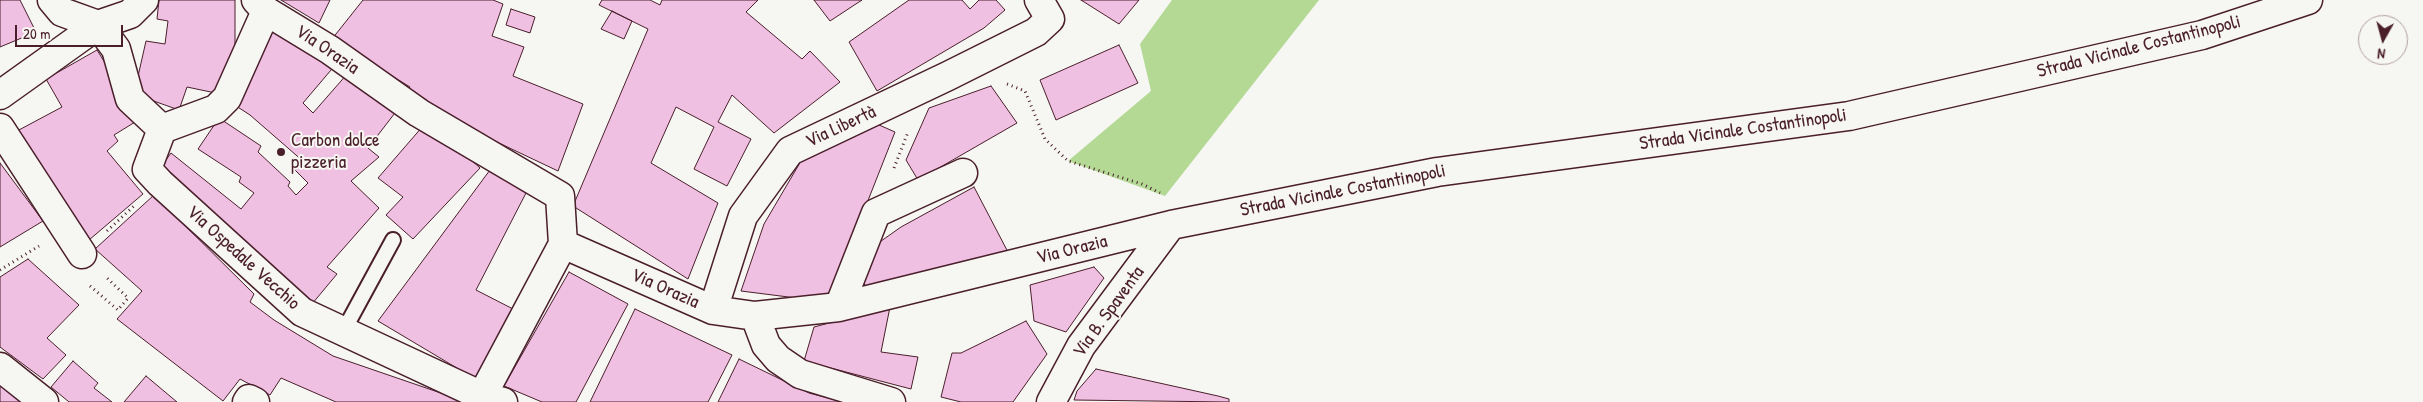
<!DOCTYPE html>
<html>
<head>
<meta charset="utf-8">
<style>
	body { margin:0 }
	#map { position:relative; width:2423px; height:402px; overflow:hidden; background:#f6f6f2; font-family:"Patrick Hand",sans-serif }
	canvas { display:block }
	.north { position:absolute; left:2358px; top:15px; width:50px; height:50px; box-sizing:border-box; background:#f6f6f2; border:1px solid #b1a0a2; border-radius:50%; rotate:187deg; font-size:14px; font-weight:700; line-height:20px; text-align:center; color:#4a1f2b }
	.north::after { content:''; display:block; margin:auto; width:18px; height:22px; background:#4a1f2b; clip-path:polygon(50% 0,100% 100%,50% 72%,0 100%) }
	.scale { position:absolute; left:15px; top:25px; width:108px; height:22px; box-sizing:border-box; border:2px solid #4a1f2b; border-top:0; padding-left:6px; font-size:15px; line-height:18px; white-space:nowrap; color:#4a1f2b; -webkit-text-stroke:4px #f6f6f2; paint-order:stroke }
</style>
</head>
<body>
<div id="map">
<canvas width="2423" height="402"></canvas>
<div class="north">N</div>
<div class="scale">20 m</div>
</div>
<script>
const context = document.querySelector('canvas').getContext('2d');
context.lineJoin = 'round';
function fillPath(path, color) {
  context.fillStyle = color;
  context.fill(path, 'evenodd');
}
function poly(rows) {
  const path = new Path2D();
  for (const r of rows) {
    path.moveTo(r[0], r[1]);
    for (let i = 2; i < r.length; i += 2) path.lineTo(r[i], r[i + 1]);
  }
  return path;
}
function strokePath(path, color, width, dash) {
  context.strokeStyle = color;
  context.lineWidth = width;
  context.lineCap = dash ? 'butt' : 'round';
  context.setLineDash(dash || []);
  context.stroke(path);
}
function drawText(font, color, halo, rows, align = 'center') {
  context.font = font + ' "Patrick Hand",sans-serif';
  context.lineWidth = 4;
  context.setLineDash([]);
  context.textBaseline = 'middle';
  context.strokeStyle = halo;
  context.fillStyle = color;
  for (const [text, x, y, turn = 0] of rows) {
    context.save();
    context.translate(x, y);
    context.rotate((+turn || 0) * Math.PI / 180);
    context.textAlign = isNaN(turn) ? turn : align;
    if (halo) context.strokeText(text, 0, 0);
    context.fillText(text, 0, 0);
    context.restore();
  }
}
fillPath(poly([
	[1172,0,1319,0,1165,196,1068,161,1151,91,1140,44]
]), '#b3d994');
const building = poly([
	[0,0,20,0,36,32,0,47,0,0],
	[159,0,235,0,235,44,225,95,187,87,179,110,134,94,146,41,165,44,168,21,157,19,159,0],
	[281,0,330,0,319,23,281,0],
	[363,0,493,0,503,4,492,36,524,47,513,76,583,104,558,171,402,97,410,87,332,39,363,0],
	[602,0,650,0,660,5,662,0,758,0,746,12,802,59,810,51,840,82,774,133,732,95,718,122,751,139,727,186,694,169,714,127,676,107,651,163,718,203,688,279,573,206,648,29,599,5,602,0],
	[814,0,862,0,830,21,814,0],
	[909,0,962,0,970,9,979,0,996,0,1005,10,984,28,877,91,849,42,909,0],
	[1081,0,1139,0,1119,24,1081,0],
	[511,9,535,17,530,33,506,25,511,9],
	[612,11,632,21,624,39,601,29,612,11],
	[272,24,337,63,303,103,313,113,348,73,398,109,368,148,379,157,351,181,379,208,327,267,337,274,312,304,157,172,171,153,241,209,254,193,239,182,241,177,198,149,219,118,261,146,258,152,290,182,288,186,296,195,308,183,295,170,304,162,250,115,230,102,272,24],
	[1119,45,1138,83,1056,120,1040,80,1119,45],
	[97,50,140,119,114,135,118,141,107,151,143,194,89,240,17,131,62,107,46,79,97,50],
	[991,86,1017,123,918,180,906,160,929,108,991,86],
	[870,121,895,132,828,302,741,291,764,224,801,161,870,121],
	[423,126,455,151,458,148,480,168,413,239,386,215,403,197,378,178,423,126],
	[0,163,43,221,0,247,0,163],
	[490,170,526,193,476,290,515,310,477,380,378,321,490,170],
	[974,187,1009,254,866,290,861,271,874,246,901,227,974,187],
	[154,195,254,294,250,302,274,320,333,356,467,402,336,402,281,378,270,395,240,379,223,401,117,319,142,291,95,249,154,195],
	[28,259,79,305,47,338,66,355,43,379,0,347,0,277,28,259],
	[1094,267,1104,278,1066,332,1034,321,1030,285,1094,267],
	[569,272,628,304,576,402,542,402,504,386,569,272],
	[890,307,881,352,918,357,911,389,804,361,814,327,890,307],
	[635,309,732,355,708,402,590,402,635,309],
	[1026,321,1047,354,1013,402,961,402,941,397,952,353,961,353,1026,321],
	[739,359,809,393,843,402,718,402,739,359],
	[73,361,98,383,94,388,112,402,69,402,51,387,73,361],
	[1096,369,1218,396,1229,399,1229,402,1074,400,1077,391,1096,369],
	[146,376,177,402,124,402,146,376],
	[0,377,34,402,0,402,0,377]
]);
fillPath(building, '#f0c0e2');
strokePath(building, '#4a1f2b', 1);
const lane = poly([
	[343,332,393,240]
]);
const street = poly([
	[52,0,62,12,98,25,130,14,144,0],
	[256,0,266,11,330,50,419,113,560,196,563,244,713,310,755,316,839,307,1171,225,1437,172,1849,116,2202,35,2308,0],
	[0,95,98,25,116,49,130,99,162,129,147,169,160,183,302,312,482,396,503,402],
	[0,128,82,254],
	[162,129,216,109,227,98,266,11],
	[839,307,876,213,963,173],
	[713,310,743,216,790,151,948,76,1036,32,1050,19,1039,0],
	[755,316,766,345,778,359,800,374,891,402],
	[0,367,44,402],
	[482,396,563,244],
	[247,402,249,399,255,402],
	[1051,402,1081,346,1171,225]
]);
strokePath(lane, '#4a1f2b', 18);
strokePath(street, '#4a1f2b', 31);
strokePath(poly([
	[1007,84,1025,91,1045,139,1068,161,1142,184,1160,193],
	[894,168,908,132],
	[107,231,135,205],
	[0,270,39,246],
	[90,286,118,310,128,298,105,276]
]), '#4a1f2b', 3, [1, 4]);
strokePath(lane, '#f6f6f2', 14);
strokePath(street, '#f6f6f2', 28);
for (const [x, y, r, color] of [
	[281,152,5,"#4a1f2b"]
]) {
  const dot = new Path2D();
  dot.arc(x, y, r, 0, 2 * Math.PI);
  context.fillStyle = color;
  context.fill(dot);
  strokePath(dot, '#f6f6f2', 2);
}
drawText('19px', '#4a1f2b', '#f6f6f2', [
	["Strada Vicinale Costantinopoli",2139,47,-14],
	["Via Orazia",327,50,34],
	["Via Libertà",841,127,-25],
	["Strada Vicinale Costantinopoli",1743,130,-8],
	["Strada Vicinale Costantinopoli",1343,191,-11],
	["Via Orazia",1072,250,-14],
	["Via Ospedale Vecchio",243,258,42],
	["Via Orazia",665,289,24],
	["Via B. Spaventa",1109,312,-54]
]);
drawText('19px', '#4a1f2b', '#f6f6f2', [
	["Carbon dolce",291,141],
	["pizzeria",291,163]
], 'left');
</script>
</body>
</html>
